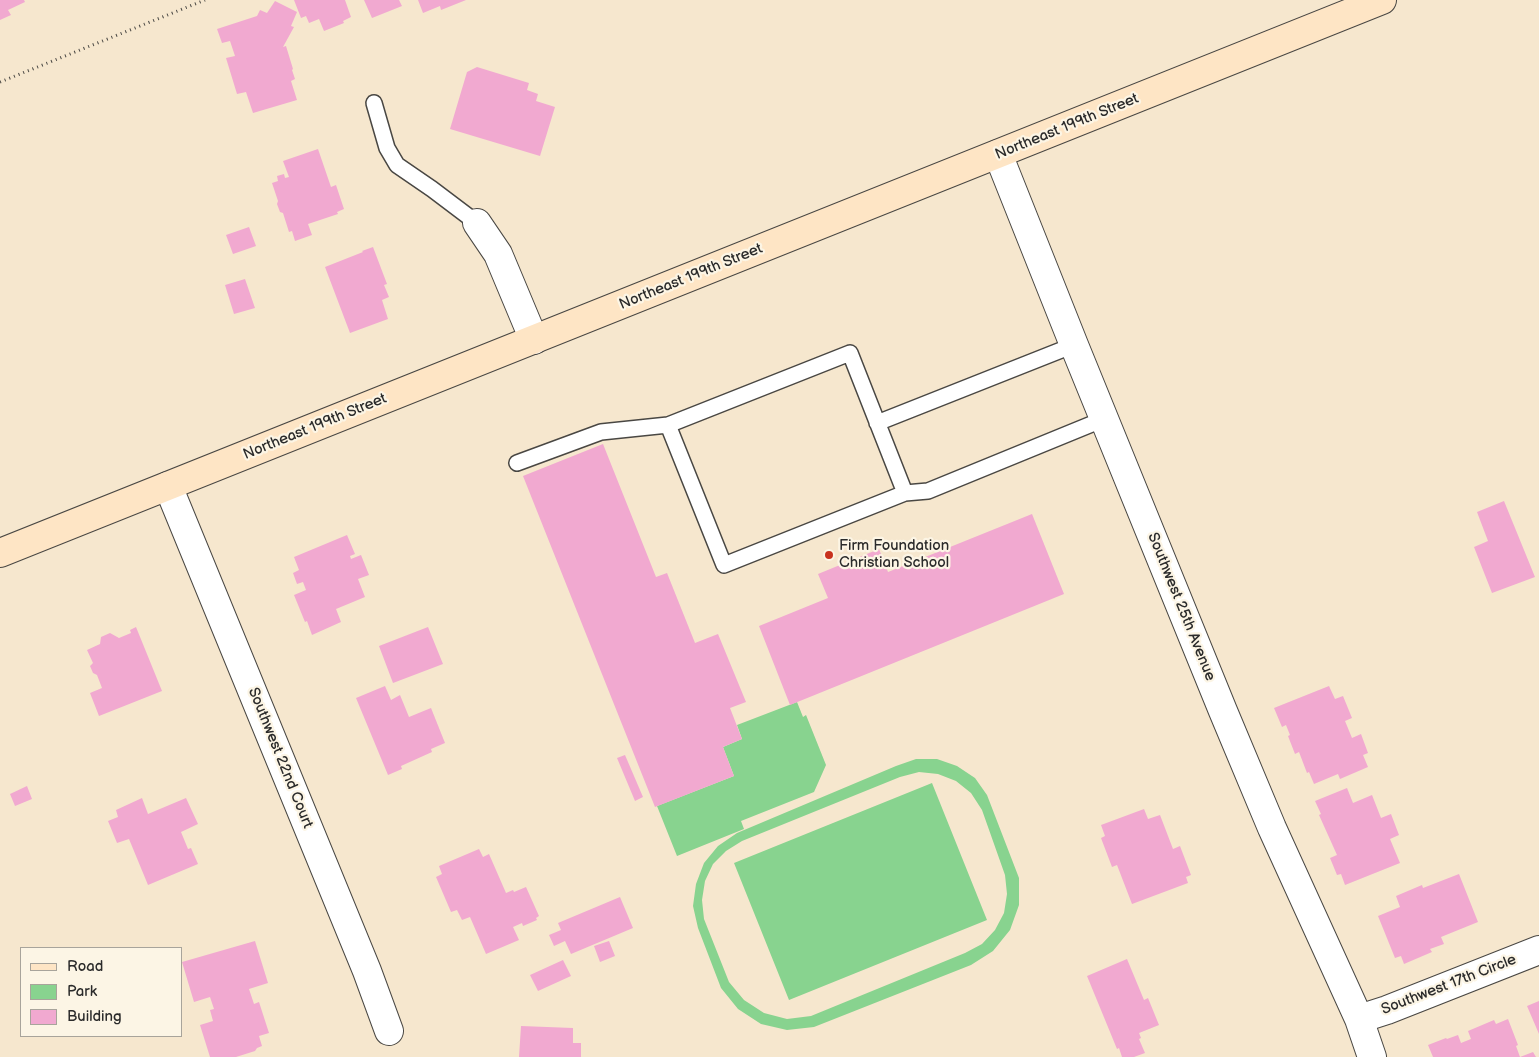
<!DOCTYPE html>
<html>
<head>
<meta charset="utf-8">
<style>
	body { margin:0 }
	#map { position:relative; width:1539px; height:1057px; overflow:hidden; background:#f6e7ce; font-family:"Balsamiq Sans",sans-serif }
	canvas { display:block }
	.legend { position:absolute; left:20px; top:947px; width:162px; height:90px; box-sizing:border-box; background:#fcf5e5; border:1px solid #a8a49b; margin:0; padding:6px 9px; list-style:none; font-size:15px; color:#2b2b2b }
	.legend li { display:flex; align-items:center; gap:10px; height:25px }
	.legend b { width:25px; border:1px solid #a8a49b }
</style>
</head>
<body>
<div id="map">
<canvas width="1539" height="1057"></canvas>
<ul class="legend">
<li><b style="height:6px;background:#fee5c5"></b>Road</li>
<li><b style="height:14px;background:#88d38f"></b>Park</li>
<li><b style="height:14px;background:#f1a9d0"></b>Building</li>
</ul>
</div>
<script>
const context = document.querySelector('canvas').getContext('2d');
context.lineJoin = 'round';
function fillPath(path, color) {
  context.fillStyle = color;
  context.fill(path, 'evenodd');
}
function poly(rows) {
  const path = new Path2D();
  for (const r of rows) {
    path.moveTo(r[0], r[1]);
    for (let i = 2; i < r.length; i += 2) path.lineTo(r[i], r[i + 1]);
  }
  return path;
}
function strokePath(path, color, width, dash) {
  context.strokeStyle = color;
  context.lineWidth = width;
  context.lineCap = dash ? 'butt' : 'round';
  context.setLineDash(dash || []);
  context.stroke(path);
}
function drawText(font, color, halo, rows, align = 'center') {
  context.font = font + ' "Balsamiq Sans",sans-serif';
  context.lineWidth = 4.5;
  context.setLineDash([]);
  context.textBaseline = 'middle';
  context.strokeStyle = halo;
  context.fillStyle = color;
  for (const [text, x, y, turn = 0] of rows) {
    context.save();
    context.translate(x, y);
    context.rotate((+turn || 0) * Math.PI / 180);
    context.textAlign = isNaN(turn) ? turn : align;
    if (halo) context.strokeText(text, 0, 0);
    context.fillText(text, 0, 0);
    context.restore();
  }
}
fillPath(poly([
	[797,702,803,717,806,715,826,765,814,792,741,821,744,829,677,856,657,806,734,776,723,747,742,739,737,725],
	[916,759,937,759,957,766,975,778,987,795,1019,878,1019,905,1010,930,993,951,971,965,814,1027,787,1030,761,1024,738,1009,721,988,698,928,693,906,696,884,704,863,718,846,737,833,896,766],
	[919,772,938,774,956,781,971,793,982,810,1005,875,1007,894,1004,913,995,930,982,944,965,953,811,1016,787,1019,764,1013,744,1000,729,982,704,919,702,900,705,881,713,864,726,851,742,841,900,777],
	[932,783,987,920,789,1000,734,863]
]), '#88d38f');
fillPath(poly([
	[0,0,24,0,25,2,8,10,11,15,0,20],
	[294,0,345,0,351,17,343,21,344,23,324,31,319,19,309,23,306,16,301,18],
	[364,0,399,0,402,6,372,18],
	[418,0,466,0,441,10,440,6,423,13],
	[275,1,297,12,291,26,294,27,283,47,286,46,293,69,292,70,295,79,291,81,297,100,253,113,246,92,237,94,226,58,235,56,230,41,222,43,217,29,257,16,260,10,267,13],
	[477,67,529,83,527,90,538,94,536,101,555,107,540,156,450,129,467,72],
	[318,149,331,187,336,185,344,209,337,212,338,214,308,224,312,235,295,241,292,231,289,232,283,213,280,212,277,204,278,201,272,183,278,181,277,176,284,174,285,178,289,177,283,161],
	[249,227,256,246,233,254,226,235],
	[373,247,387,284,384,285,389,297,382,300,388,319,350,333,325,267,363,252,362,251],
	[245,279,255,308,234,314,225,285],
	[603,444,656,577,667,573,695,643,718,634,746,702,730,708,742,739,723,747,734,776,655,807,523,476],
	[1504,501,1535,577,1492,593,1474,547,1488,541,1477,512],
	[1032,514,1064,594,790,705,759,626,828,598,818,574,879,549,888,572],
	[347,535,355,554,350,556,351,559,361,555,369,575,358,579,365,597,336,609,341,622,312,635,307,621,305,622,294,595,306,590,303,582,297,584,293,573,299,570,294,557],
	[136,627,162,691,99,716,90,693,102,688,97,675,93,673,90,666,93,663,87,650,100,644,101,637,110,633,119,638,131,633,130,630],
	[428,627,443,664,393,683,379,646],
	[385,686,391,700,400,695,409,717,431,708,445,743,431,749,432,752,401,766,402,769,388,775,356,698],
	[1329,686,1335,699,1343,696,1352,718,1345,721,1352,738,1361,734,1368,753,1363,755,1368,767,1340,779,1338,774,1314,784,1309,772,1307,773,1299,752,1295,754,1288,736,1290,735,1286,725,1282,727,1274,708],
	[625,755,643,797,635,801,617,758],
	[27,786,32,799,15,806,10,794],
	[1347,788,1353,803,1372,795,1381,818,1391,814,1399,835,1390,839,1400,863,1345,885,1341,874,1337,875,1330,858,1337,855,1319,815,1321,814,1315,801],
	[142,798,148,814,186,798,198,824,181,832,188,849,191,848,198,864,148,885,129,839,117,843,108,821,118,817,116,810],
	[1144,809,1148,819,1160,815,1173,849,1180,846,1191,875,1186,877,1188,883,1132,904,1117,865,1112,867,1101,838,1105,836,1101,825],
	[479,849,483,857,489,854,506,893,513,890,514,892,526,887,539,916,536,918,537,920,523,926,522,923,513,927,519,940,486,954,470,917,462,920,457,910,451,912,436,877,442,874,439,866],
	[1459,874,1478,922,1441,937,1444,944,1430,949,1432,952,1404,964,1401,956,1395,958,1378,916,1400,907,1396,896,1422,885,1423,888],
	[620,897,633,928,571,954,565,941,554,946,549,935,561,930,558,923],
	[255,941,268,983,249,989,254,1004,259,1002,269,1033,259,1036,262,1046,257,1048,255,1051,236,1057,210,1057,200,1025,213,1021,210,1010,214,1009,210,997,194,1002,182,962],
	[609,941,615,956,600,962,594,946],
	[1127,959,1144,1000,1148,998,1159,1025,1139,1033,1141,1038,1139,1039,1145,1053,1134,1057,1122,1057,1119,1048,1117,1049,1087,976],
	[563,960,571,976,538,991,530,975],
	[1539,1001,1539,1034,1527,1006],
	[1508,1019,1518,1045,1516,1046,1520,1057,1533,1052,1536,1057,1433,1057,1428,1045,1446,1038,1447,1039,1458,1035,1461,1043,1471,1039,1468,1031,1494,1020,1496,1024],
	[521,1026,573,1028,573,1043,581,1043,581,1057,519,1057]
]), '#f1a9d0');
const service = poly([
	[374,103,387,148,397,165,432,189,477,223],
	[877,423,1074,345],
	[517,463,601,432,668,425],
	[905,493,850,353,668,425,724,565,905,493,928,491,1104,419]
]);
const minor = poly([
	[998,154,1074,345,1223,711,1272,828,1359,1019,1372,1057],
	[477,223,498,254,534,340],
	[168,486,367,971,389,1031],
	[1359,1019,1387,1010,1539,950]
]);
const secondary = poly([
	[0,553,1382,0]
]);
strokePath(service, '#494743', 18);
strokePath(minor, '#494743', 30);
strokePath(secondary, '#494743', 30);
strokePath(poly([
	[0,82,205,0]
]), '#494743', 3, [1, 4]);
strokePath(service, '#fff', 15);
strokePath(minor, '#fff', 28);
strokePath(secondary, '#fee5c5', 28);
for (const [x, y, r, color] of [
	[829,555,5,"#c8321e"]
]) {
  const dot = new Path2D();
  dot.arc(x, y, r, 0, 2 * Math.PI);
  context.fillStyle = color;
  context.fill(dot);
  strokePath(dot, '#fcf5e5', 2);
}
drawText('15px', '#2b2b2b', '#fcf5e5', [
	["Northeast 199th Street",1067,127,-22],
	["Northeast 199th Street",691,277,-22],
	["Northeast 199th Street",315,427,-22],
	["Southwest 25th Avenue",1181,607,68],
	["Southwest 22nd Court",280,758,68],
	["Southwest 17th Circle",1449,985,-21]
]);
drawText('15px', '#2b2b2b', '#fcf5e5', [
	["Firm Foundation",839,546],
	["Christian School",839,563]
], 'left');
</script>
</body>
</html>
